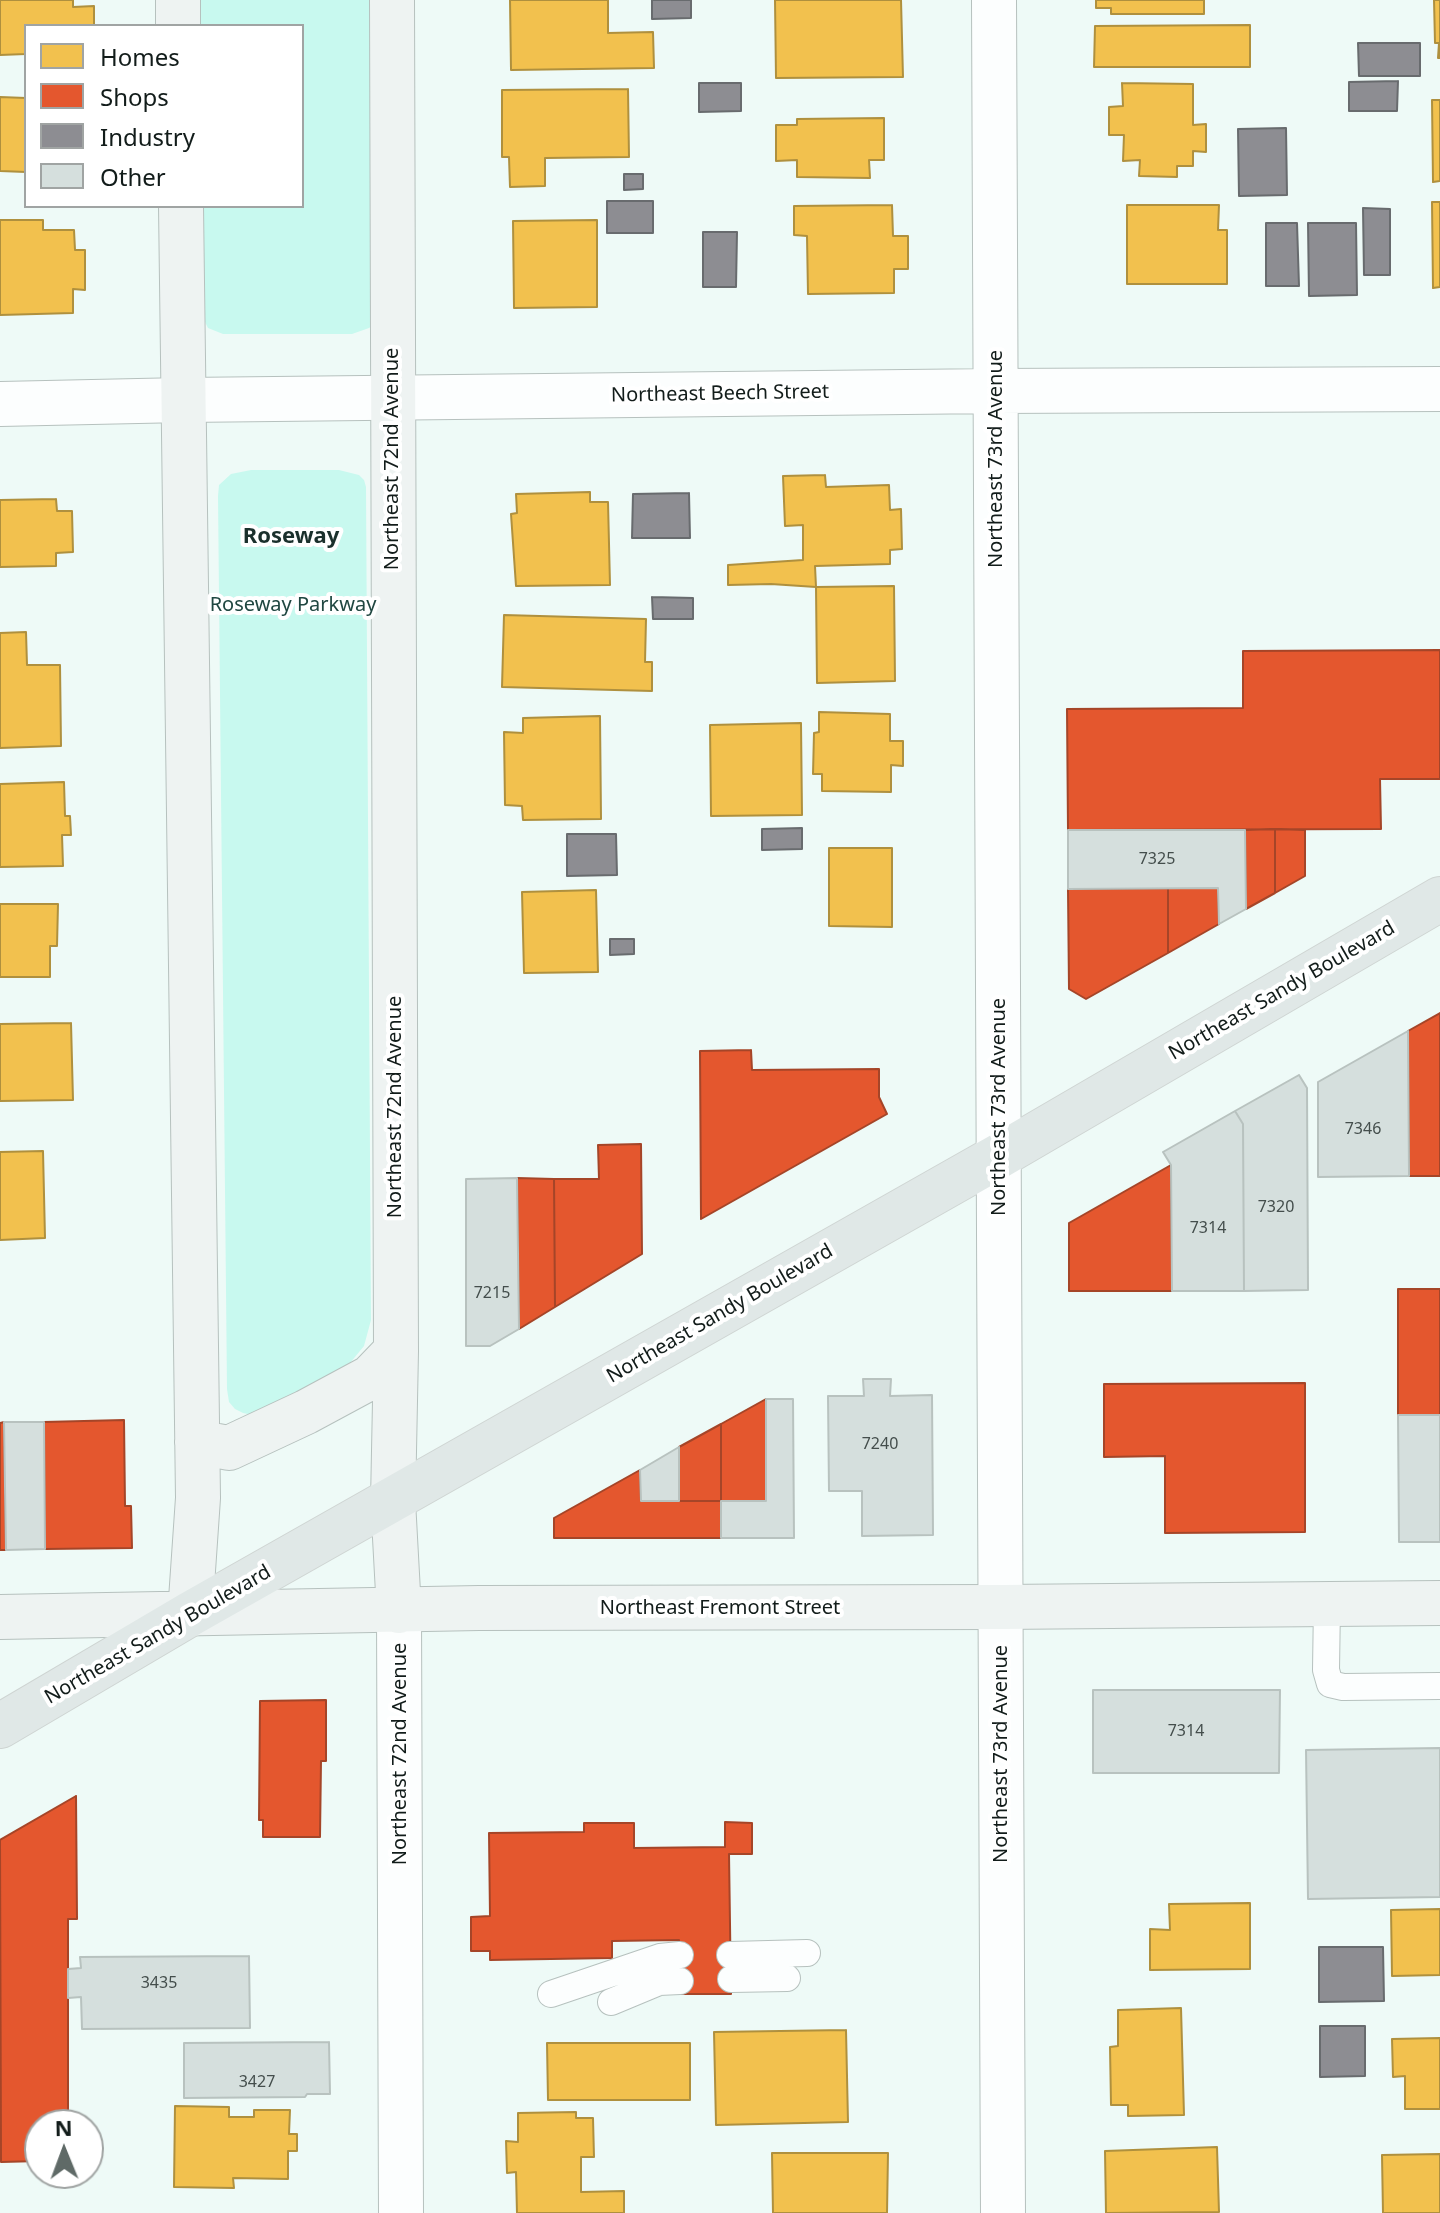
<!DOCTYPE html>
<html>
<head>
<meta charset="utf-8">
<style>
	body { margin:0 }
	#map { position:relative; width:1440px; height:2213px; overflow:hidden; background:#eefaf7; font-family:"Noto Sans",sans-serif }
	canvas { display:block }
	.legend { position:absolute; left:24px; top:24px; width:280px; height:184px; box-sizing:border-box; background:#fff; border:2px solid #a0a4a3; margin:0; padding:10px 14px; list-style:none; font-size:24px; color:#121c1a }
	.legend li { display:flex; align-items:center; gap:16px; height:40px }
	.legend b { width:40px; border:2px solid #a0a4a3 }
	.north { position:absolute; left:24px; top:2109px; width:80px; height:80px; box-sizing:border-box; background:#fff; border:2px solid #a0a4a3; border-radius:50%; rotate:359deg; font-size:22px; font-weight:700; line-height:32px; text-align:center; color:#121c1a }
	.north::after { content:''; display:block; margin:auto; width:28px; height:36px; background:#5f6a67; clip-path:polygon(50% 0,100% 100%,50% 72%,0 100%) }
</style>
</head>
<body>
<div id="map">
<canvas width="1440" height="2213"></canvas>
<ul class="legend">
<li><b style="height:22px;background:#f2c14e"></b>Homes</li>
<li><b style="height:22px;background:#e4572e"></b>Shops</li>
<li><b style="height:22px;background:#8d8d92"></b>Industry</li>
<li><b style="height:22px;background:#d5dfdd"></b>Other</li>
</ul>
<div class="north">N</div>
</div>
<script>
const context = document.querySelector('canvas').getContext('2d');
context.lineJoin = 'round';
function fillPath(path, color) {
  context.fillStyle = color;
  context.fill(path, 'evenodd');
}
function poly(rows) {
  const path = new Path2D();
  for (const r of rows) {
    path.moveTo(r[0], r[1]);
    for (let i = 2; i < r.length; i += 2) path.lineTo(r[i], r[i + 1]);
  }
  return path;
}
function strokePath(path, color, width, dash) {
  context.strokeStyle = color;
  context.lineWidth = width;
  context.lineCap = dash ? 'butt' : 'round';
  context.setLineDash(dash || []);
  context.stroke(path);
}
function drawText(font, color, halo, rows, align = 'center') {
  context.font = font + ' "Noto Sans",sans-serif';
  context.lineWidth = 8;
  context.setLineDash([]);
  context.textBaseline = 'middle';
  context.strokeStyle = halo;
  context.fillStyle = color;
  for (const [text, x, y, turn = 0] of rows) {
    context.save();
    context.translate(x, y);
    context.rotate((+turn || 0) * Math.PI / 180);
    context.textAlign = isNaN(turn) ? turn : align;
    if (halo) context.strokeText(text, 0, 0);
    context.fillText(text, 0, 0);
    context.restore();
  }
}
fillPath(poly([
	[197,0,379,0,375,324,369,328,352,334,223,334,208,328,203,318,200,206,302,206,302,26,197,26],
	[251,470,339,470,359,475,364,480,366,487,371,1320,364,1346,350,1363,339,1372,253,1415,243,1413,235,1409,229,1402,227,1389,218,496,219,485,231,474]
]), '#c8f9ef');
const homes = poly([
	[0,0,73,0,73,7,94,6,94,26,26,26,26,54,0,55,0,0],
	[510,0,608,0,608,33,653,32,654,68,511,70,510,0],
	[775,0,901,0,903,77,776,78,775,0],
	[1096,0,1204,0,1204,14,1111,14,1111,8,1096,8,1096,0],
	[1434,0,1440,0,1440,58,1438,58,1439,43,1435,43,1434,0],
	[1250,25,1250,67,1094,67,1095,26,1250,25],
	[1122,83,1193,84,1193,125,1206,124,1206,152,1193,151,1193,166,1177,166,1177,177,1139,176,1140,160,1123,161,1124,135,1109,135,1109,107,1123,106,1122,83],
	[628,89,629,157,545,158,545,186,510,187,509,157,502,157,502,90,628,89],
	[0,97,26,98,26,172,0,171,0,97],
	[1432,100,1440,100,1440,181,1433,182,1432,100],
	[884,118,884,160,869,160,870,178,797,177,797,160,776,161,776,125,797,125,797,119,884,118],
	[1432,202,1440,202,1440,287,1433,288,1432,202],
	[892,205,893,236,908,236,908,269,894,269,894,293,808,294,807,236,794,235,794,206,892,205],
	[1127,205,1219,205,1218,230,1227,230,1227,284,1127,284,1127,205],
	[0,220,43,220,43,230,74,230,75,250,85,250,85,290,73,289,73,313,0,315,0,220],
	[597,220,597,307,514,308,513,221,597,220],
	[825,475,826,487,889,485,890,510,901,509,902,549,890,550,890,564,815,566,816,587,771,584,728,585,728,565,803,560,803,525,785,526,783,476,825,475],
	[590,492,590,502,608,502,610,585,516,586,511,514,517,513,516,494,590,492],
	[56,499,57,511,72,511,73,552,56,553,56,566,0,567,0,500,56,499],
	[894,586,895,681,817,683,816,587,894,586],
	[504,615,646,619,645,662,652,662,652,691,502,687,504,615],
	[26,632,27,665,60,665,61,746,0,748,0,633,26,632],
	[819,712,890,714,890,741,903,741,903,766,891,765,891,792,822,791,822,774,813,774,814,733,819,732,819,712],
	[600,716,601,819,523,820,522,806,505,805,504,732,523,733,523,718,600,716],
	[801,723,802,815,711,816,710,725,801,723],
	[64,782,65,816,70,816,71,835,62,835,63,866,0,867,0,784,64,782],
	[829,848,892,848,892,927,829,926,829,848],
	[596,890,598,972,524,973,522,892,596,890],
	[0,904,58,904,57,946,50,946,50,977,0,977,0,904],
	[71,1023,73,1100,0,1101,0,1024,71,1023],
	[43,1151,45,1238,0,1240,0,1152,43,1151],
	[1250,1903,1250,1969,1150,1970,1150,1929,1170,1930,1169,1904,1250,1903],
	[1440,1909,1440,1975,1392,1976,1391,1910,1440,1909],
	[1181,2008,1184,2115,1128,2116,1128,2105,1111,2105,1110,2047,1118,2046,1118,2010,1181,2008],
	[846,2030,848,2122,716,2125,714,2032,846,2030],
	[1440,2038,1440,2109,1405,2109,1405,2076,1393,2077,1392,2039,1440,2038],
	[547,2043,690,2043,690,2100,548,2100,547,2043],
	[175,2106,229,2107,229,2117,254,2117,254,2110,290,2110,289,2134,297,2134,297,2151,288,2151,288,2179,233,2178,234,2188,174,2187,175,2106],
	[576,2112,576,2118,593,2118,594,2157,581,2157,581,2192,624,2191,624,2213,517,2213,516,2172,507,2173,506,2141,518,2142,518,2113,576,2112],
	[1217,2147,1219,2212,1106,2213,1105,2151,1217,2147],
	[772,2153,888,2153,887,2213,773,2213,772,2153],
	[1440,2154,1440,2213,1383,2213,1382,2155,1440,2154]
]);
fillPath(homes, '#f2c14e');
strokePath(homes, '#af903e', 2);
const shops = poly([
	[1440,650,1440,779,1380,779,1381,829,1068,830,1067,709,1243,708,1243,651,1440,650],
	[1275,829,1275,893,1246,909,1245,830,1275,829],
	[1275,829,1305,830,1305,876,1275,893,1275,829],
	[1168,888,1218,888,1219,924,1168,953,1168,888],
	[1168,888,1168,953,1086,999,1069,989,1068,889,1168,888],
	[1440,1013,1440,1176,1409,1176,1408,1031,1440,1013],
	[751,1050,752,1070,879,1069,879,1097,887,1114,701,1219,700,1051,751,1050],
	[641,1144,642,1254,555,1307,554,1179,599,1179,598,1145,641,1144],
	[1171,1165,1172,1291,1069,1291,1069,1223,1171,1165],
	[517,1178,554,1179,555,1307,519,1329,517,1178],
	[1398,1289,1440,1289,1440,1415,1398,1415,1398,1289],
	[1305,1383,1305,1532,1165,1533,1165,1456,1104,1457,1104,1384,1305,1383],
	[766,1399,766,1501,721,1501,721,1424,766,1399],
	[124,1420,125,1506,131,1506,132,1548,45,1549,44,1422,124,1420],
	[4,1422,6,1550,0,1550,0,1423,4,1422],
	[721,1424,721,1501,679,1501,679,1447,721,1424],
	[640,1470,641,1501,721,1501,721,1538,554,1538,554,1518,640,1470],
	[326,1700,326,1761,321,1761,320,1837,263,1837,263,1820,259,1820,260,1701,326,1700],
	[76,1796,77,1919,68,1919,68,2125,40,2125,40,2161,1,2162,0,1840,76,1796],
	[725,1822,752,1823,752,1854,729,1854,731,1994,680,1994,679,1940,612,1941,612,1958,490,1960,490,1951,471,1951,471,1917,490,1916,489,1833,584,1832,584,1823,634,1823,634,1848,725,1847,725,1822]
]);
fillPath(shops, '#e4572e');
strokePath(shops, '#a54528', 2);
const industry = poly([
	[652,0,691,0,691,18,652,19,652,0],
	[1358,43,1420,43,1420,76,1359,76,1358,43],
	[1398,81,1397,111,1349,111,1349,82,1398,81],
	[699,83,741,83,741,111,699,112,699,83],
	[1286,128,1287,195,1239,196,1238,129,1286,128],
	[624,174,643,174,643,189,624,190,624,174],
	[607,201,653,201,653,233,607,233,607,201],
	[1363,208,1390,209,1390,275,1364,275,1363,208],
	[1266,223,1297,223,1299,286,1266,286,1266,223],
	[1308,223,1356,223,1357,295,1309,296,1308,223],
	[703,232,737,232,736,287,703,287,703,232],
	[689,493,690,538,632,538,633,494,689,493],
	[652,597,693,598,693,619,653,619,652,597],
	[802,828,802,849,762,850,762,829,802,828],
	[567,834,616,834,617,875,567,876,567,834],
	[610,939,634,939,634,954,610,955,610,939],
	[1319,1947,1383,1947,1384,2001,1319,2002,1319,1947],
	[1320,2026,1365,2026,1365,2076,1320,2077,1320,2026]
]);
fillPath(industry, '#8d8d92');
strokePath(industry, '#686b6e', 2);
const building = poly([
	[1068,830,1245,830,1246,909,1219,924,1218,888,1068,889,1068,830],
	[1408,1031,1409,1176,1318,1177,1318,1082,1408,1031],
	[1299,1075,1307,1088,1308,1290,1244,1291,1243,1124,1235,1111,1299,1075],
	[1235,1111,1243,1124,1244,1291,1172,1291,1171,1165,1163,1152,1235,1111],
	[517,1178,519,1329,490,1346,466,1346,466,1179,517,1178],
	[863,1379,891,1379,890,1396,932,1395,933,1535,862,1536,862,1491,829,1491,828,1396,864,1396,863,1379],
	[766,1399,793,1399,794,1538,721,1538,721,1501,766,1501,766,1399],
	[1398,1415,1440,1415,1440,1542,1399,1542,1398,1415],
	[4,1422,44,1422,45,1549,6,1550,4,1422],
	[679,1447,679,1501,641,1501,640,1470,679,1447],
	[1093,1690,1280,1690,1279,1773,1093,1773,1093,1690],
	[1440,1748,1440,1897,1308,1899,1306,1750,1440,1748],
	[249,1956,250,2028,82,2029,81,1997,68,1998,68,1969,81,1968,80,1957,249,1956],
	[329,2042,330,2094,307,2094,305,2097,184,2098,184,2043,329,2042]
]);
fillPath(building, '#d5dfdd');
strokePath(building, '#b8c2bf', 2);
const lane = poly([
	[1327,1604,1326,1670,1330,1684,1343,1687,1440,1686],
	[730,1955,807,1953],
	[731,1979,787,1978],
	[551,1994,660,1957,680,1955],
	[611,2002,659,1982,680,1981]
]);
const street = poly([
	[994,0,1003,2213],
	[0,404,184,400,996,391,1440,389],
	[399,1611,401,2213]
]);
const secondary = poly([
	[178,0,178,26],
	[392,0,396,1351,393,1501,399,1611],
	[181,206,198,1498,190,1614],
	[197,1442,229,1448,306,1412,371,1377,396,1351],
	[0,1617,479,1608,1001,1607,1440,1603]
]);
const primary = poly([
	[0,1726,190,1614,999,1156,1440,899]
]);
strokePath(lane, '#b6c1be', 28);
strokePath(street, '#b6c1be', 46);
strokePath(secondary, '#b6c1be', 46);
strokePath(primary, '#ced4d2', 46);
strokePath(lane, '#fcfefe', 26);
strokePath(street, '#fcfefe', 44);
strokePath(secondary, '#eef3f2', 44);
strokePath(primary, '#e0e8e7', 44);
drawText('16px', '#444e4c', null, [
	["7325",1157,859],
	["7346",1363,1129],
	["7320",1276,1207],
	["7314",1208,1228],
	["7215",492,1293],
	["7240",880,1444],
	["7314",1186,1731],
	["3435",159,1983],
	["3427",257,2082]
]);
drawText('20px', '#121c1a', '#fff', [
	["Northeast Beech Street",720,394,-1],
	["Northeast 72nd Avenue",392,459,-90],
	["Northeast 73rd Avenue",996,459,-90],
	["Northeast Sandy Boulevard",1282,991,-30],
	["Northeast 72nd Avenue",395,1107,-90],
	["Northeast 73rd Avenue",999,1107,-90],
	["Northeast Sandy Boulevard",720,1314,-30],
	["Northeast Fremont Street",720,1608],
	["Northeast Sandy Boulevard",158,1635,-30],
	["Northeast 72nd Avenue",400,1754,-90],
	["Northeast 73rd Avenue",1001,1754,-90]
]);
drawText('20px', '#204741', '#fff', [
	["Roseway Parkway",293,605]
]);
drawText('bold 22px', '#1a302c', '#fff', [
	["Roseway",291,537]
]);
</script>
</body>
</html>
